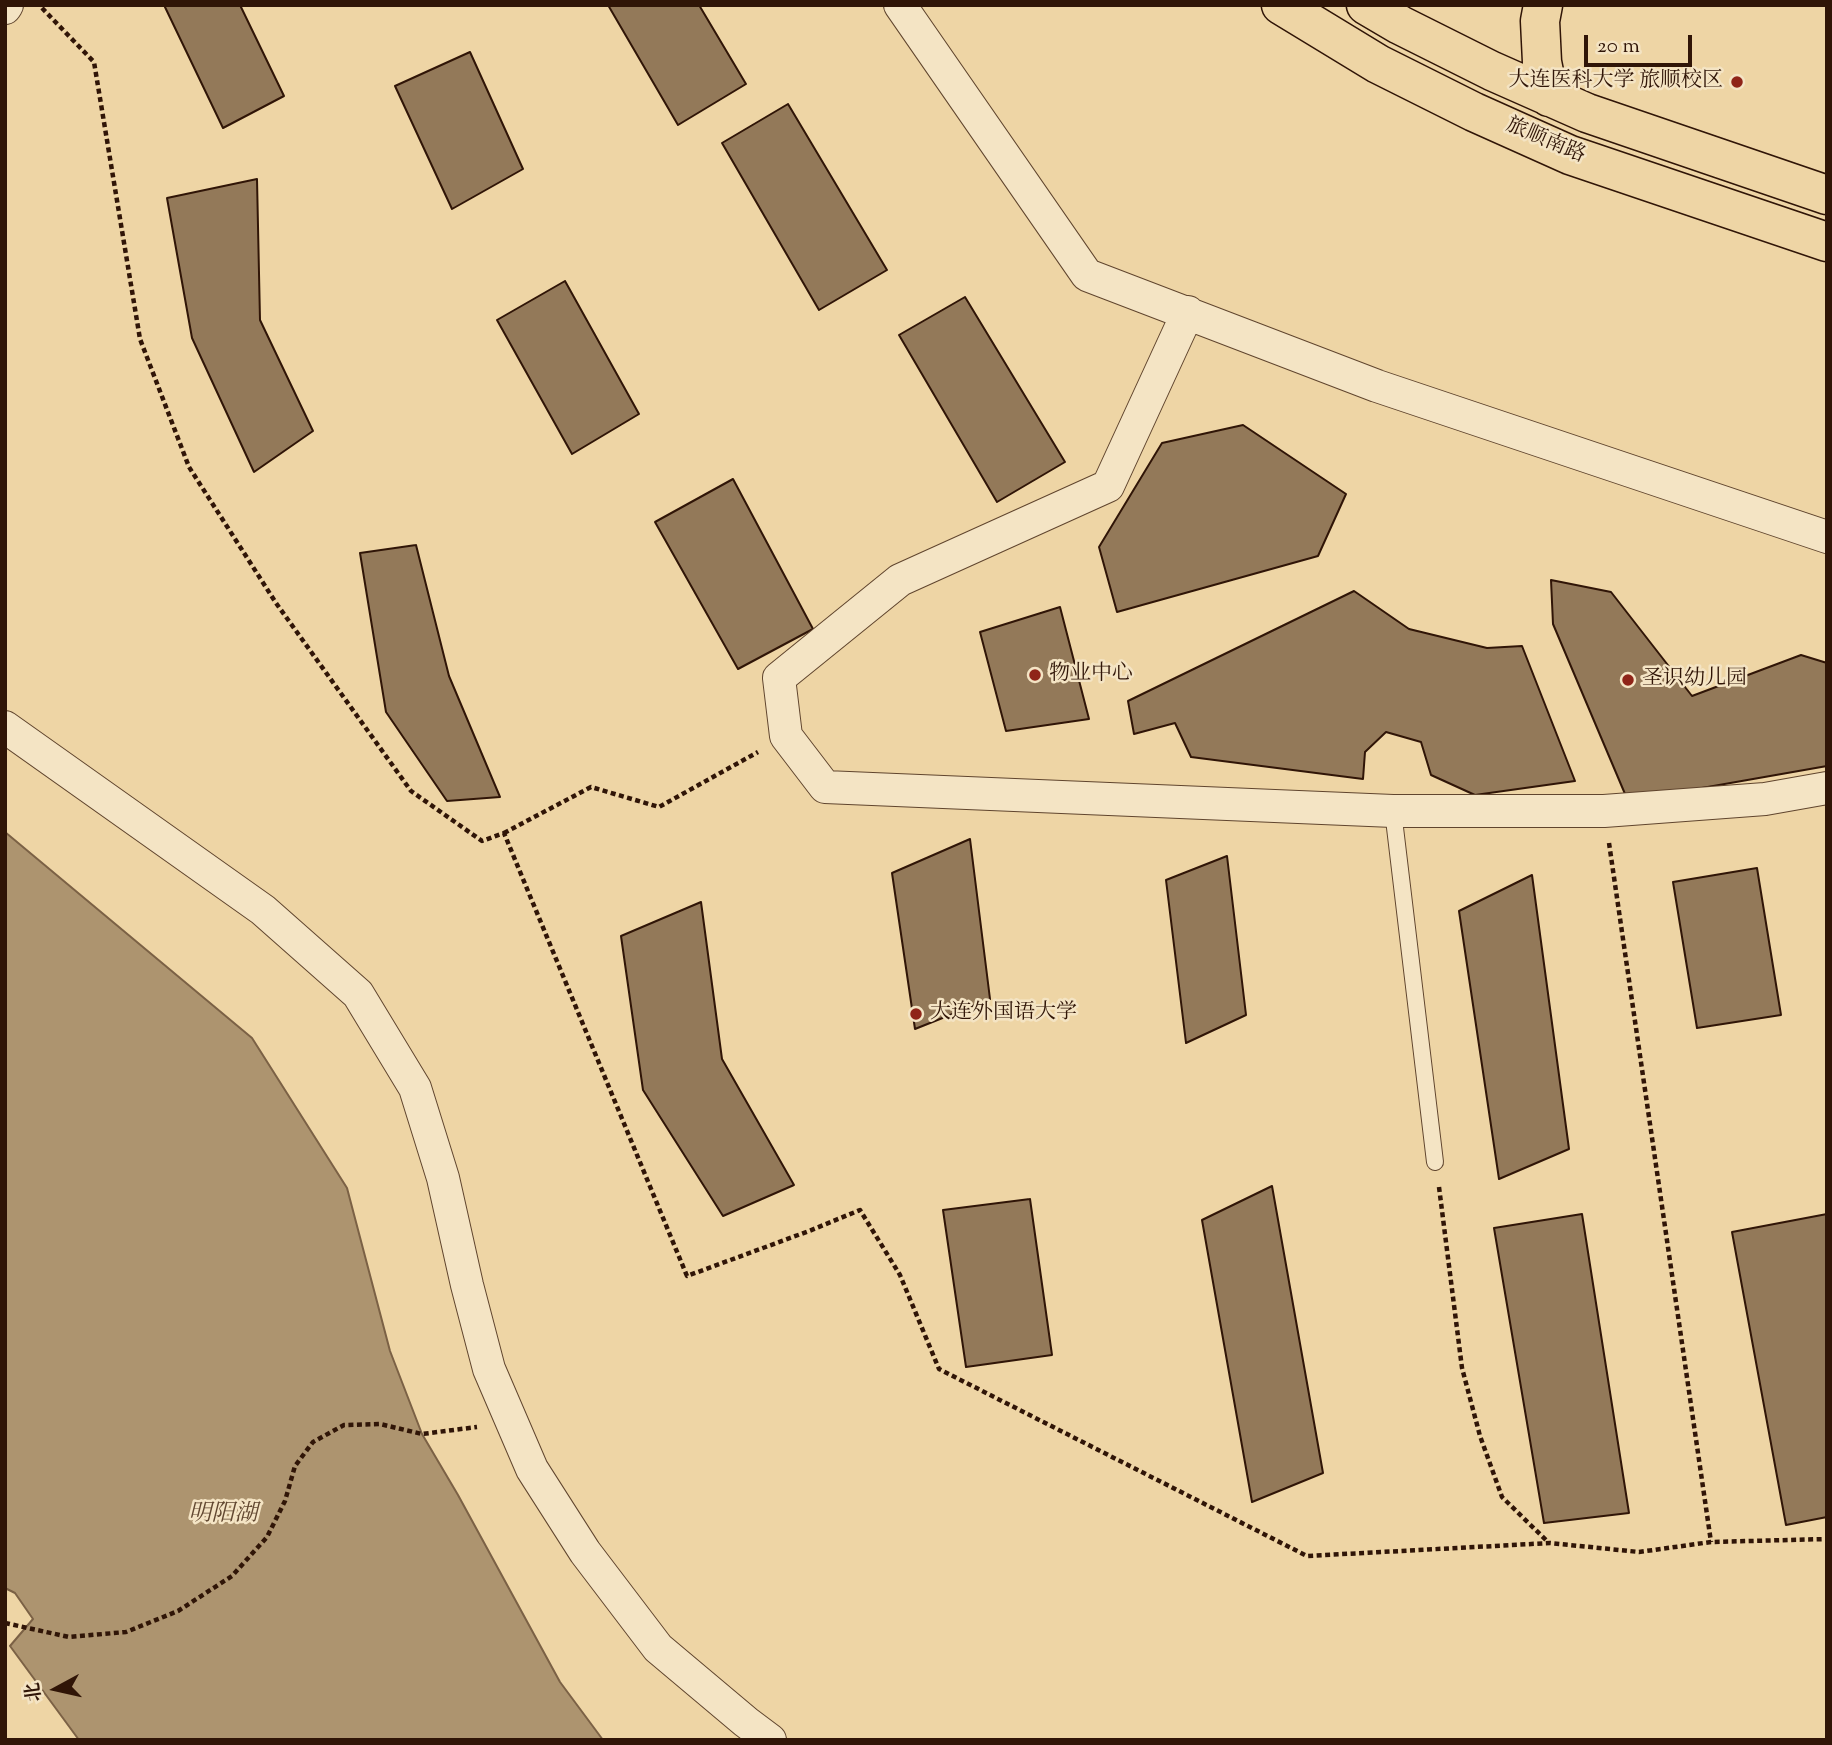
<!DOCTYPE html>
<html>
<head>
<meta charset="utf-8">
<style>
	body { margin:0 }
	#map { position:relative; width:1832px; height:1745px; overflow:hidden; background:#eed5a5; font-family:"Sorts Mill Goudy","Noto Serif SC",serif }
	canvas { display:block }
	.frame { position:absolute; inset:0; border:7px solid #301507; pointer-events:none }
	.north { position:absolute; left:21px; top:1654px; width:70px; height:70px; -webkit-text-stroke:5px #f4e4c4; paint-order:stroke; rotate:262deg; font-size:19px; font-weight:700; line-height:28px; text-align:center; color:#301507 }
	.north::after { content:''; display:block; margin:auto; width:24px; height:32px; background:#301507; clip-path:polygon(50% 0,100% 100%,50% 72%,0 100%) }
	.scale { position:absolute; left:1584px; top:35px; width:108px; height:32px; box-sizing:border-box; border:4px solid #301507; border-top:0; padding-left:9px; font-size:21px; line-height:24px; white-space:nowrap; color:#301507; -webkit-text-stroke:5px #f4e4c4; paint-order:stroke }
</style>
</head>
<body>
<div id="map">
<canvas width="1832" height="1745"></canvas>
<div class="frame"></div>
<div class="north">北</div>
<div class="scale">20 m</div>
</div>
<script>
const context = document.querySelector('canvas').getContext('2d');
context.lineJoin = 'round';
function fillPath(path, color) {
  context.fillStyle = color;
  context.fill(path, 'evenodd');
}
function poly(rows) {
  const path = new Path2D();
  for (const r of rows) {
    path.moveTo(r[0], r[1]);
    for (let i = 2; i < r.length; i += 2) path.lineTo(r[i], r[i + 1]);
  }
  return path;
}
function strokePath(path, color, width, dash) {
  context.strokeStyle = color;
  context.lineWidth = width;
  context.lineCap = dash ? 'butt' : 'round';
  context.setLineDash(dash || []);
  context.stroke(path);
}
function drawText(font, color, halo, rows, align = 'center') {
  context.font = font + ' "Sorts Mill Goudy","Noto Serif SC",serif';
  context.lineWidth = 5;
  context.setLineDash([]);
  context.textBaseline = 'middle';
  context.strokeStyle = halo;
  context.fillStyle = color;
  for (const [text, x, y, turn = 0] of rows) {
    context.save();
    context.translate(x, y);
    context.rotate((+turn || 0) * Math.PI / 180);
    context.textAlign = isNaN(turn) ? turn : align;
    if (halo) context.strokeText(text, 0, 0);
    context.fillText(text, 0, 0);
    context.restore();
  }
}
const water = poly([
	[5,832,252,1038,347,1188,390,1351,422,1434,458,1495,560,1682,603,1740,79,1740,10,1646,33,1619,15,1593,5,1588,5,832]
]);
fillPath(water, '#ad946f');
strokePath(water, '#7b6145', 2);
const building = poly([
	[164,5,240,5,284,96,223,128,164,5],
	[608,5,699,5,746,84,678,125,608,5],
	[470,52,523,169,452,209,395,86,470,52],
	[788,104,887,270,819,310,722,143,788,104],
	[257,179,260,320,313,431,254,472,192,338,167,198,257,179],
	[565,281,639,414,572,454,497,320,565,281],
	[965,297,1065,462,997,502,899,335,965,297],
	[1243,425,1346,494,1318,556,1117,612,1099,547,1162,443,1243,425],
	[733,479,813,629,738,669,655,522,733,479],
	[416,545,449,676,500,797,447,801,386,712,360,553,416,545],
	[1551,580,1611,592,1692,696,1801,655,1827,663,1827,766,1628,801,1553,624,1551,580],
	[1354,591,1409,629,1487,648,1522,646,1575,781,1475,795,1431,775,1421,742,1386,732,1365,752,1363,779,1191,757,1175,723,1134,734,1128,701,1354,591],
	[1060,607,1089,719,1006,731,980,632,1060,607],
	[970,839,990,999,915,1029,892,873,970,839],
	[1227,856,1246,1015,1186,1043,1166,880,1227,856],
	[1757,868,1781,1015,1697,1028,1673,882,1757,868],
	[1532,875,1569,1149,1499,1179,1459,911,1532,875],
	[701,902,722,1059,794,1185,723,1216,643,1090,621,936,701,902],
	[1272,1186,1323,1473,1252,1502,1202,1220,1272,1186],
	[1030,1199,1052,1355,966,1367,943,1210,1030,1199],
	[1582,1214,1629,1513,1544,1523,1494,1228,1582,1214],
	[1827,1214,1827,1517,1786,1525,1732,1232,1827,1214]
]);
fillPath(building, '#937959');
strokePath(building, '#301507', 2);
const lane = poly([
	[1393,811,1435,1162]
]);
const street = poly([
	[900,5,1087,275,1377,386,1827,537],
	[5,8,7,5],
	[1188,312,1108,486,900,580,779,678,786,736,825,787,1393,811,1604,811,1765,799,1827,788],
	[5,727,263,910,358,994,415,1088,443,1178,467,1285,489,1369,532,1469,585,1552,658,1648,746,1722,770,1740]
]);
const highway = poly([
	[1281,5,1378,64,1474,112,1570,155,1827,242],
	[1366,5,1400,25,1492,71,1587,113,1827,195],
	[1543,5,1540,21,1542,62,1549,97]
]);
strokePath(lane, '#60452e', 18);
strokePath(street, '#60452e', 34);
strokePath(highway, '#301507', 41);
strokePath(poly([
	[42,8,94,62,140,339,189,467,276,603,411,791,482,841,504,833,687,1276,809,1231,860,1210,900,1275,939,1369,1307,1556,1550,1543,1639,1552,1711,1542,1827,1539],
	[504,833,591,787,659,807,758,752],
	[1609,843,1711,1542],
	[1439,1187,1462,1368,1480,1436,1502,1497,1549,1543],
	[5,1623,69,1637,126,1632,178,1611,232,1576,267,1537,285,1501,295,1466,313,1442,344,1425,380,1424,422,1434,477,1427]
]), '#301507', 4.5, [5, 3.5]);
strokePath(lane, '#f4e4c4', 16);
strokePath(street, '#f4e4c4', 32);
strokePath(highway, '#eed5a5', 38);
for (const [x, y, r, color] of [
	[1737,82,7,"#8f2418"],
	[1035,675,7,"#8f2418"],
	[1628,680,7,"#8f2418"],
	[916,1014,7,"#8f2418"]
]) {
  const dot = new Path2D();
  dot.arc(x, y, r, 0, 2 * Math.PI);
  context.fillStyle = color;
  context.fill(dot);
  strokePath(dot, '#f4e4c4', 2.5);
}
drawText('21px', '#301507', '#f4e4c4', [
	["大连医科大学 旅顺校区",1723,82,"right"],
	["物业中心",1049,675],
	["圣识幼儿园",1642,680],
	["大连外国语大学",930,1014]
], 'left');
drawText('21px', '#301507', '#f4e4c4', [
	["旅顺南路",1545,142,23]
]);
drawText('italic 23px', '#624831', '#f4e4c4', [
	["明阳湖",223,1516]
]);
</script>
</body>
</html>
